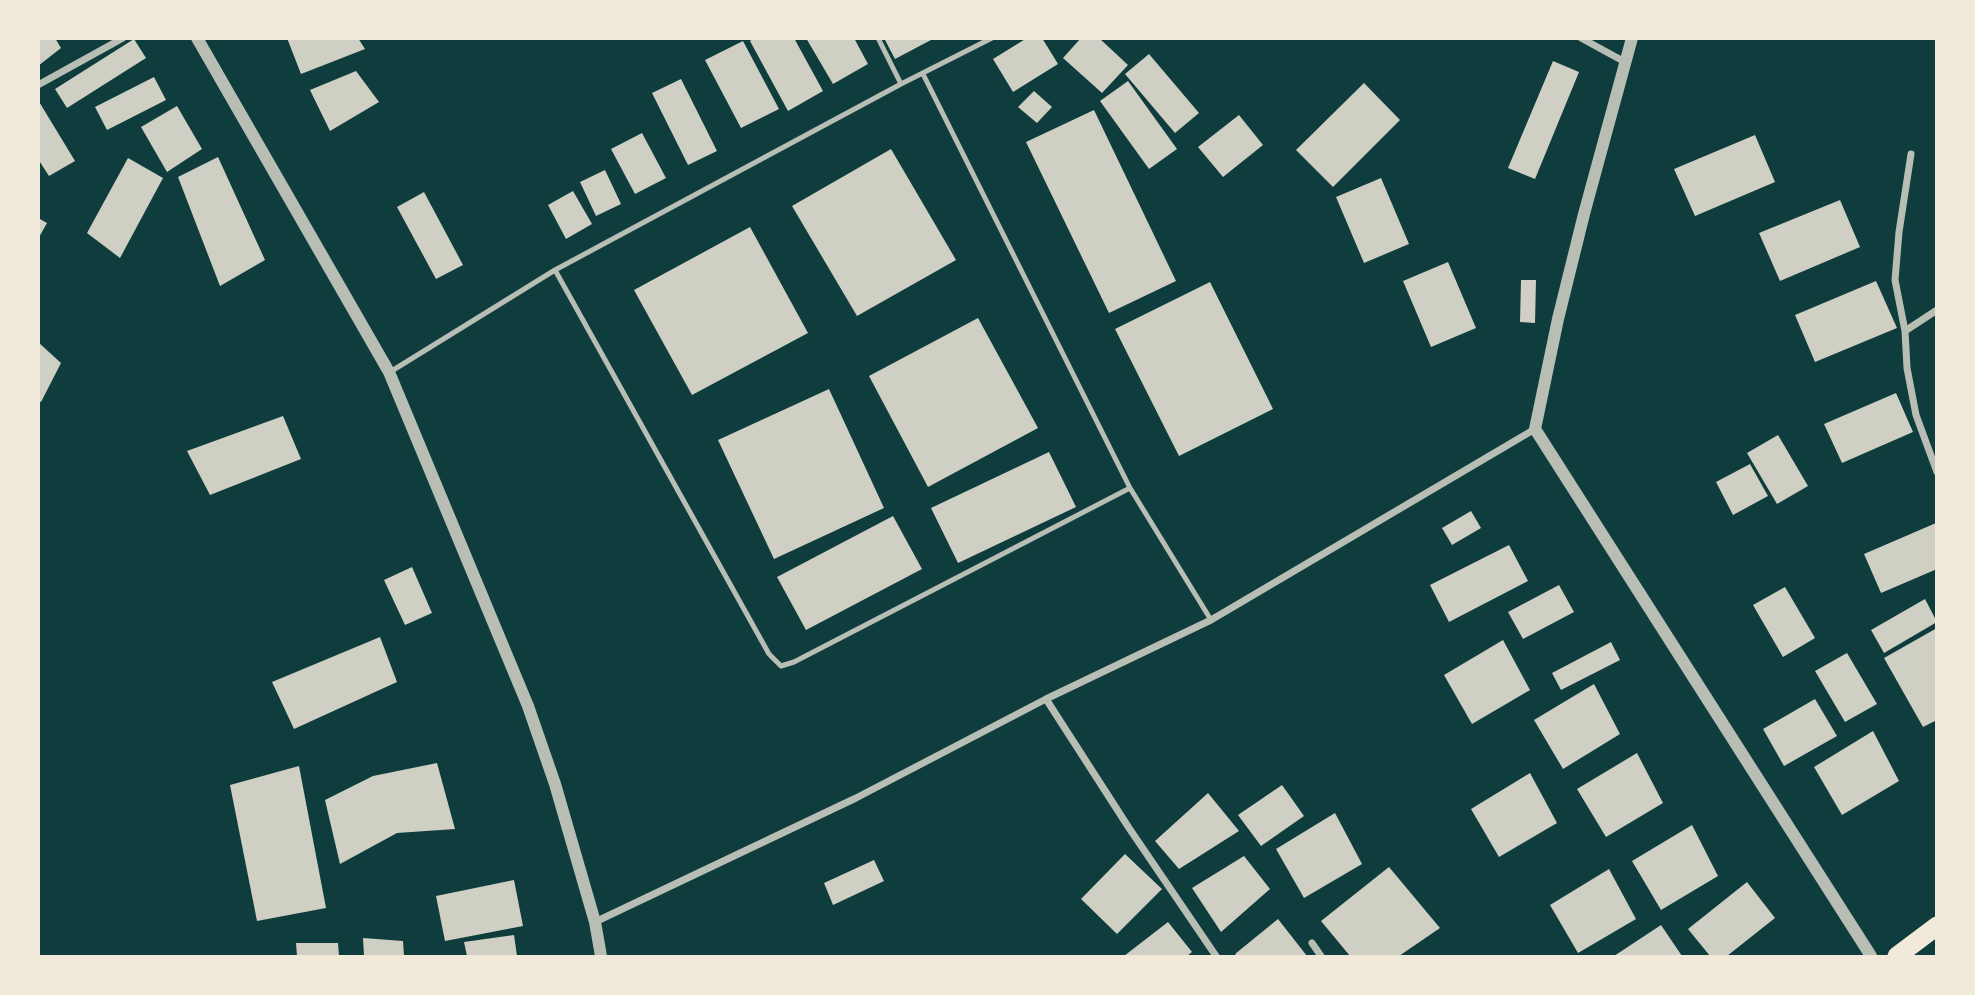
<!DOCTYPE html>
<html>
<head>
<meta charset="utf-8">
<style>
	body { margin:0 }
	#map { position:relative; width:1975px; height:995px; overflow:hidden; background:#0f3d3e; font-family:Barlow,sans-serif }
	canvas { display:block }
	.frame { position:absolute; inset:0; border:40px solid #f1e9da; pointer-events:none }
</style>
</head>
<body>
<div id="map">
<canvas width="1975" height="995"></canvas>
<div class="frame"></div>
</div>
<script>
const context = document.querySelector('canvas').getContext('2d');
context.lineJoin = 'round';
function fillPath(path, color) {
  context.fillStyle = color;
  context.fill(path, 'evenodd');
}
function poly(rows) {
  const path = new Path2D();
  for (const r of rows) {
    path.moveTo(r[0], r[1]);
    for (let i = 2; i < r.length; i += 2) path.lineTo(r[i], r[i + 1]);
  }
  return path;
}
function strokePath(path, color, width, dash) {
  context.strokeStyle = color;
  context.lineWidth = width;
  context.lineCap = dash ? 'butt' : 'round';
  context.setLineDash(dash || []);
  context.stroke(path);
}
fillPath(poly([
	[38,38,55,38,61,48,38,66],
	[287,38,358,38,365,49,301,74],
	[754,38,794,38,823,91,788,111,750,41],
	[806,38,854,38,868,64,833,84],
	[884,38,930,38,931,40,895,59],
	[1027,38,1042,38,1058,64,1013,92,993,59],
	[1081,38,1099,38,1128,65,1102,93,1063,58],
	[134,39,146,58,67,108,55,89],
	[743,41,779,109,741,128,705,60],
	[1149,54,1199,113,1175,133,1125,74],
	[1553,61,1579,72,1535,179,1508,168],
	[356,71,379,102,330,131,310,90],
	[154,77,166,100,107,130,95,107],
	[681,79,717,151,688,165,652,93],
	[1128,81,1177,149,1149,169,1100,101],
	[1364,83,1400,120,1333,187,1296,150],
	[1034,91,1052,107,1037,123,1018,107],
	[38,100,75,161,49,176,38,159],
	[177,106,202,149,167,172,141,127],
	[1094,110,1176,281,1109,313,1026,142],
	[1239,115,1263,145,1223,177,1198,147],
	[642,133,666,178,635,194,611,149],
	[1755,135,1775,182,1695,216,1674,169],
	[891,149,956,260,857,316,792,206],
	[218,157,265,260,220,286,178,177],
	[128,158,163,178,120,258,87,233],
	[605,170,621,204,596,216,580,182],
	[1381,178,1409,244,1364,263,1336,197],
	[573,191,592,224,566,239,548,205],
	[424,192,463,265,436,279,397,207],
	[1840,200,1860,247,1780,281,1759,233],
	[38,218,47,223,38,239],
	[750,227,808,333,692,395,634,290],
	[1448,262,1476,328,1431,347,1403,281],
	[1521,280,1536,280,1535,323,1520,322],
	[1876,281,1897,328,1815,362,1795,315],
	[1210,282,1273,409,1179,456,1115,329],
	[978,318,1038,428,928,487,869,376],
	[38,342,61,363,41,402,38,401],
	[829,389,884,508,774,559,718,440],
	[1896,393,1913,432,1842,463,1824,424],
	[283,416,301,459,210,495,187,451],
	[1778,435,1808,486,1777,504,1747,453],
	[1049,452,1076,507,958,563,931,508],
	[1750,464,1768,496,1733,515,1716,482],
	[1471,511,1481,528,1452,545,1442,528],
	[893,516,922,569,806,630,777,577],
	[1936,523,1937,569,1881,593,1864,554],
	[1509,545,1528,581,1449,622,1430,585],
	[412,567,432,613,405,625,384,580],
	[1559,585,1574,612,1523,639,1508,612],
	[1785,587,1815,638,1783,657,1753,605],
	[1925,599,1937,622,1884,653,1871,630],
	[1937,628,1937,720,1923,727,1884,658],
	[380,637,397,682,294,729,272,682],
	[1503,640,1530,690,1472,724,1444,675],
	[1611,642,1620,660,1561,690,1552,673],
	[1847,653,1877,704,1845,722,1815,671],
	[1594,684,1620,734,1563,769,1534,720],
	[1815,699,1837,736,1784,766,1763,729],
	[1873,731,1899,781,1842,815,1814,767],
	[1637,753,1663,803,1606,837,1577,789],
	[437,763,455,829,397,833,340,864,325,800,373,776],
	[299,766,326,908,257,921,230,785],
	[1530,773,1557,823,1499,857,1471,809],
	[1282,785,1304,816,1261,846,1238,815],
	[1208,793,1239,831,1179,869,1155,841],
	[1335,813,1362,864,1304,898,1276,849],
	[1692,825,1718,876,1661,910,1632,861],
	[1125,854,1162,889,1117,934,1081,899],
	[1244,856,1270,889,1221,932,1192,888],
	[874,860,884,881,833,905,824,883],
	[1389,867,1440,928,1399,956,1350,956,1321,921],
	[1609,869,1636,919,1578,953,1550,905],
	[514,880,523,926,445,941,436,896],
	[1747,882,1775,918,1727,956,1710,956,1688,929],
	[1278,919,1307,956,1237,956,1235,954],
	[1168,922,1192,952,1187,956,1124,956],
	[1661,925,1682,956,1614,956],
	[514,935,517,956,467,956,464,942],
	[363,938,403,941,404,956,364,956],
	[296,943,338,943,339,956,297,956]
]), '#cfcfc3');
strokePath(poly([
	[878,38,901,84],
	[923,74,1130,488],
	[555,270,901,84,992,38],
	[390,372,555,270,769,654,781,666,794,662,1130,488,1211,620]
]), '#b8beb3', 5);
strokePath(poly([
	[1581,38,1625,62],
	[38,85,123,38],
	[1937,310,1905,331,1907,368,1916,415,1937,472],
	[1905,331,1895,280,1899,232,1911,154],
	[1046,699,1129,828,1216,956],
	[595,922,856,798,1046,699,1211,620,1535,429],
	[1312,943,1321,956]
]), '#b8beb3', 7);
strokePath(poly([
	[197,38,389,372,528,706,555,784,595,922,601,956],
	[1632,38,1584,214,1558,319,1535,429,1871,956]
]), '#b8beb3', 12);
strokePath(poly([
	[1897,956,1937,926]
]), '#f1e9da', 19);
</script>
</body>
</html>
